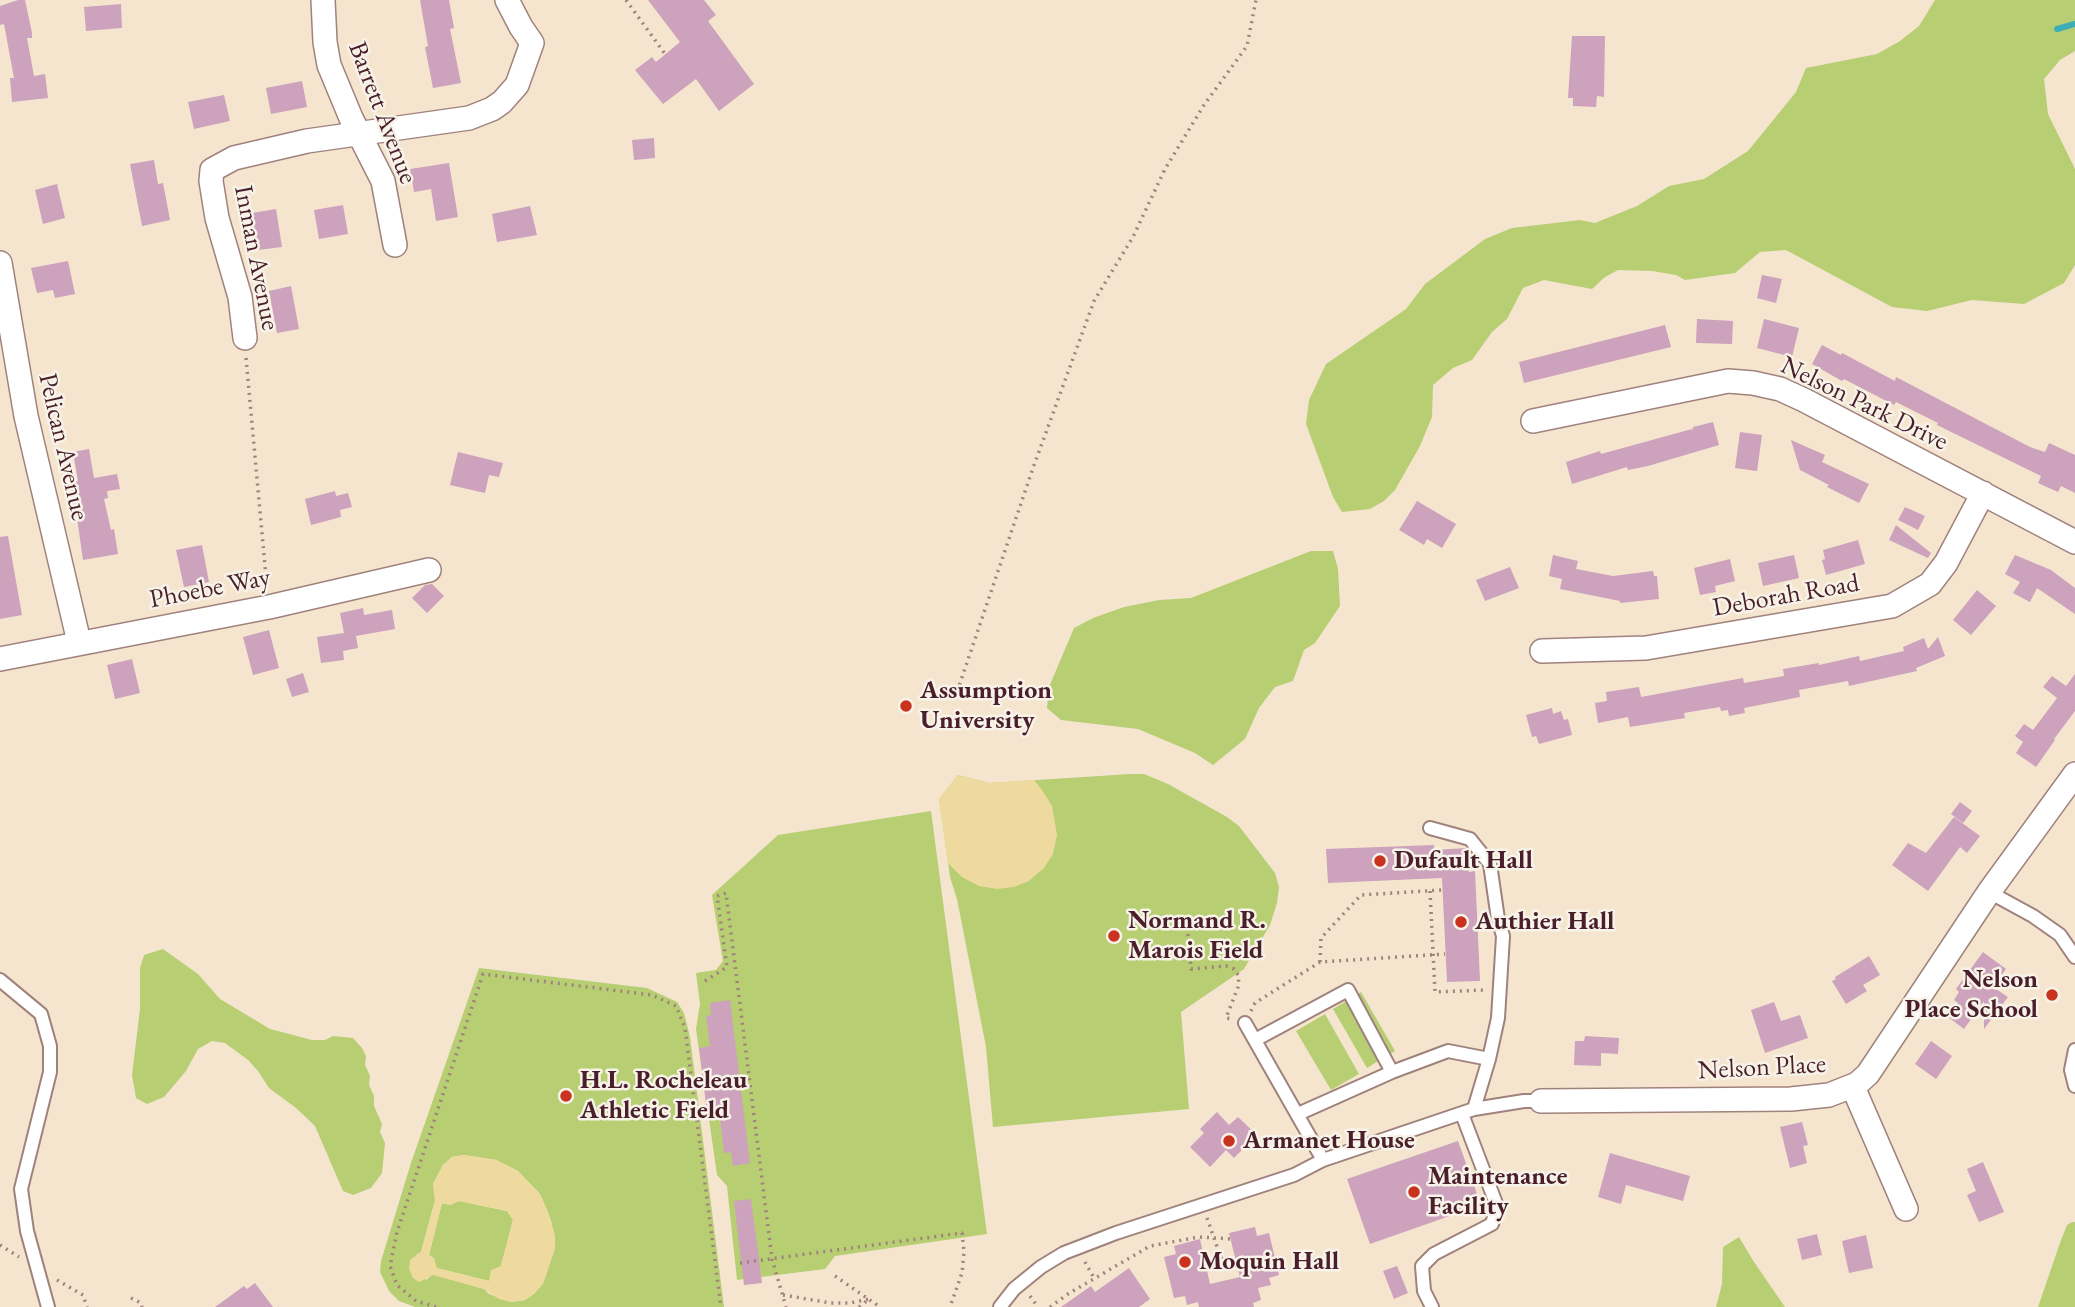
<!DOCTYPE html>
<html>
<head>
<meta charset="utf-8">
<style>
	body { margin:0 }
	canvas { display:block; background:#f5e5cf }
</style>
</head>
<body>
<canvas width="2075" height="1307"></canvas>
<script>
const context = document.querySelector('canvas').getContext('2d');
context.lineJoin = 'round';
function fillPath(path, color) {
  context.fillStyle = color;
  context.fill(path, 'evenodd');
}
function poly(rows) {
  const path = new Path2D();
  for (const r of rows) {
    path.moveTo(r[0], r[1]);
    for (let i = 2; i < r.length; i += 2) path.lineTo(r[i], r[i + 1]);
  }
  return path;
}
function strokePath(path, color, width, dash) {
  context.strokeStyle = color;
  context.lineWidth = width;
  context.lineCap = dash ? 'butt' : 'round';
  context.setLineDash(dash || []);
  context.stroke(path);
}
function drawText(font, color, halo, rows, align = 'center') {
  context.font = font + ' "EB Garamond",serif';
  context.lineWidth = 5;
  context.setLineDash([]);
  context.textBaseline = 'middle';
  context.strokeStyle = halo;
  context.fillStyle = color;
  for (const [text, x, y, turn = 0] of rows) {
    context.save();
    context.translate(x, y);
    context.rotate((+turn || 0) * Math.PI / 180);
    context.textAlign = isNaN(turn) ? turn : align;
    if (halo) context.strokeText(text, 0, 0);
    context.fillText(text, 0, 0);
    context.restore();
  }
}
fillPath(poly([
	[1935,0,2075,0,2075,51,2060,60,2044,79,2048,114,2075,169,2075,265,2064,283,2024,304,1972,300,1927,311,1892,307,1786,250,1760,252,1735,273,1685,280,1676,275,1652,271,1618,270,1605,277,1592,289,1544,280,1523,288,1507,319,1492,332,1472,360,1453,368,1433,385,1432,417,1420,446,1395,490,1384,501,1370,509,1342,512,1333,497,1306,424,1309,400,1326,364,1406,309,1425,284,1485,239,1512,228,1580,220,1595,223,1637,206,1669,186,1704,179,1748,151,1796,92,1806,68,1877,54,1900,41,1919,26],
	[1311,551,1333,551,1338,569,1340,606,1315,643,1304,650,1293,681,1275,687,1259,708,1245,739,1213,765,1195,753,1138,729,1061,720,1047,708,1049,687,1074,628,1093,618,1124,607,1159,600,1191,598],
	[1131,774,1144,774,1168,784,1227,817,1239,826,1275,873,1279,887,1277,903,1270,925,1244,969,1181,1012,1189,1109,993,1127,986,1047,957,899,950,877,939,799,958,775,989,783],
	[931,811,987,1234,835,1256,825,1269,737,1280,727,1186,717,1175,696,1029,700,1004,696,973,716,970,723,961,712,895,778,835],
	[163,949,198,974,220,999,270,1029,312,1040,325,1040,333,1036,353,1038,362,1048,366,1056,365,1065,370,1076,369,1085,374,1096,374,1106,382,1124,380,1132,385,1143,382,1173,371,1188,353,1195,343,1191,315,1126,296,1108,269,1088,258,1071,248,1060,225,1043,212,1041,198,1049,186,1071,164,1097,147,1104,136,1098,132,1075,140,1009,140,968,144,955],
	[479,968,647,988,677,1002,684,1013,690,1037,724,1307,415,1307,399,1301,389,1291,380,1272,381,1261,411,1163],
	[464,1155,496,1160,518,1171,540,1194,547,1210,552,1224,535,1293,525,1300,511,1302,489,1294,484,1289,433,1274,426,1280,416,1255,421,1252,435,1200,433,1184,443,1165,452,1157],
	[1361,992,1395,1051,1367,1068,1333,1009],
	[1325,1014,1359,1074,1331,1090,1296,1031],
	[459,1201,507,1211,513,1220,501,1266,489,1281,436,1268,429,1255,442,1203,450,1205],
	[2072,1222,2075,1222,2075,1307,2038,1307,2061,1240,2067,1225],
	[1739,1237,1754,1262,1785,1307,1716,1307,1722,1284,1723,1247]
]), '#b7ce73');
fillPath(poly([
	[958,775,989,783,1034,780,1042,790,1052,806,1057,835,1053,854,1044,868,1029,881,1014,887,997,889,979,886,962,877,948,863,939,799],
	[464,1155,496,1160,518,1171,540,1194,547,1210,555,1235,555,1249,543,1284,535,1293,525,1300,511,1302,499,1299,484,1289,433,1275,419,1282,413,1278,409,1269,410,1260,421,1252,435,1201,433,1185,443,1165,452,1157],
	[459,1201,507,1211,513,1220,501,1266,491,1270,489,1281,437,1268,434,1258,429,1255,442,1203,450,1205]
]), '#eeda9e');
strokePath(poly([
	[2057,29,2075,24]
]), '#3daeb6', 6);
fillPath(poly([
	[18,0,25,0,32,33,32,38,27,38,34,76,45,74,48,98,12,102,10,78,14,78,4,24,0,25,0,6],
	[420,0,449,0,454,28,450,29,461,83,433,88,425,47,428,46],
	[648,0,704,0,716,15,708,21,754,84,719,111,696,79,663,104,635,70,652,57,656,62,680,42],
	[121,4,122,28,86,31,84,7],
	[1572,36,1605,36,1604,97,1597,96,1596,107,1573,106,1573,98,1568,98],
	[302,81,307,107,271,114,266,88],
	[224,95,230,121,194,129,188,102],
	[654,138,655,158,634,160,632,140],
	[154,160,158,184,163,183,170,220,142,226,130,164],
	[449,163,458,217,436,221,431,189,414,192,410,169],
	[57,184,65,218,43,224,35,190],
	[343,205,348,234,319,239,314,210],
	[530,206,537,235,497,242,492,214],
	[276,209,282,247,258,250,252,213],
	[68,261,75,294,55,298,53,290,37,293,31,268],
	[1762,275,1782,279,1776,303,1757,298],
	[291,286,299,329,277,333,269,291],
	[1697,319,1733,321,1732,344,1696,343],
	[1764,319,1799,328,1792,357,1757,348],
	[1665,325,1671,347,1524,383,1519,362],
	[1822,345,1841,355,1842,353,1895,381,1896,377,2030,447,2045,452,2049,443,2075,455,2075,493,2061,486,2058,492,2038,483,2041,476,1937,425,1938,423,1896,402,1894,405,1844,379,1842,381,1812,364],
	[1713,422,1719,445,1648,466,1628,470,1627,467,1572,484,1566,462,1600,451,1601,454,1692,429,1692,432,1693,427],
	[1740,432,1762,435,1757,471,1735,468],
	[1791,440,1825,455,1822,462,1869,484,1859,503,1827,487,1829,485,1800,470],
	[89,449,94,478,117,474,120,489,107,491,108,498,104,499,111,530,114,529,118,554,83,560,75,504,73,505,69,483,78,481,73,452],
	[458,452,503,463,499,477,489,475,485,493,450,485],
	[335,491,336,496,348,493,352,507,340,510,341,517,311,525,305,499],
	[1417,501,1456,524,1442,548,1427,539,1424,545,1399,530],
	[1905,507,1925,516,1918,530,1898,520],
	[1896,525,1931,553,1928,558,1889,540],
	[8,536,22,615,0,619,0,537],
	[1858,540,1865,564,1826,575,1822,560,1825,559,1823,550],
	[202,545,209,582,184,587,176,550],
	[1553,555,1578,561,1576,569,1613,576,1653,571,1654,576,1657,576,1659,599,1620,603,1620,601,1560,589,1562,579,1549,576],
	[1794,555,1799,578,1763,586,1758,563],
	[2015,555,2051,570,2075,588,2075,614,2037,588,2030,602,2013,593,2020,582,2005,574],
	[1730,559,1735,581,1715,586,1716,592,1700,595,1694,568],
	[1510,567,1519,588,1485,601,1476,580],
	[432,584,444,596,427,613,412,598,425,585],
	[1977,590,1996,606,1971,635,1953,620],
	[363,608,364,615,392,610,395,629,356,636,358,648,343,651,344,660,321,663,317,637,344,633,340,613],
	[269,630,279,668,253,675,243,637],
	[1938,637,1945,656,1916,668,1917,671,1849,686,1848,681,1799,690,1800,697,1744,708,1745,713,1729,716,1728,710,1721,711,1720,707,1684,713,1685,718,1630,727,1628,717,1598,723,1595,703,1607,701,1606,692,1639,687,1641,697,1743,678,1744,683,1784,676,1783,669,1819,663,1819,665,1859,656,1860,661,1904,651,1903,647,1924,638,1928,649],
	[132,659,140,693,115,699,107,665],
	[303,673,309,692,292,697,286,679],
	[2075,674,2075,711,2054,739,2055,740,2036,767,2016,753,2023,742,2015,736,2024,724,2033,730,2057,698,2043,687,2052,676,2066,686],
	[1552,708,1553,714,1561,711,1564,720,1568,719,1572,735,1539,744,1536,736,1532,737,1526,715],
	[1960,802,1972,811,1963,823,1951,814],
	[1954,817,1980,836,1967,853,1960,847,1928,891,1892,865,1908,843,1926,853],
	[1434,845,1434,850,1466,848,1468,850,1469,872,1475,871,1480,981,1447,982,1442,878,1328,883,1326,849],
	[1983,952,2006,969,1993,987,2008,997,1984,1029,1984,1001,1964,1029,1948,1017,1958,1003,1954,1000,1959,992,1956,989],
	[1869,956,1880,975,1863,985,1867,991,1846,1004,1832,981,1836,979,1835,977],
	[730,1000,750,1163,733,1166,731,1152,724,1153,720,1119,708,1120,699,1048,710,1046,706,1016,711,1015,710,1003],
	[1774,1002,1781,1021,1800,1015,1808,1038,1765,1053,1751,1010],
	[1585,1036,1619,1038,1618,1054,1601,1053,1601,1066,1574,1065,1575,1041,1584,1041],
	[1931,1041,1952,1056,1936,1079,1915,1064],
	[1217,1112,1229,1125,1238,1117,1257,1135,1234,1158,1226,1150,1210,1167,1190,1147,1204,1133,1200,1129],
	[1802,1122,1808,1145,1803,1146,1807,1163,1790,1168,1780,1127],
	[1458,1141,1481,1205,1370,1244,1347,1179],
	[1610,1153,1690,1176,1683,1201,1626,1185,1621,1204,1598,1197],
	[1983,1162,2004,1212,1979,1222,1967,1195,1976,1191,1967,1169],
	[751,1199,762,1283,744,1285,734,1201],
	[1255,1227,1257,1236,1269,1233,1279,1275,1269,1278,1271,1285,1258,1288,1261,1300,1253,1303,1254,1307,1199,1307,1198,1302,1187,1305,1185,1296,1174,1298,1164,1257,1176,1254,1174,1246,1200,1239,1210,1284,1240,1277,1229,1233],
	[1817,1234,1822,1255,1802,1260,1797,1239],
	[1866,1235,1873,1268,1849,1273,1842,1241],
	[1397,1266,1408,1293,1394,1299,1383,1271],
	[1129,1268,1150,1299,1139,1307,1061,1307,1091,1286,1095,1292],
	[255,1283,273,1307,215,1307,244,1286,247,1289]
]), '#cca2bc');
const service = poly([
	[1430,828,1470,839,1490,864,1498,919,1503,936,1498,1018,1489,1059,1474,1109],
	[1989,892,2033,916,2060,935,2075,957],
	[0,980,41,1014,50,1046,50,1072,21,1189,27,1231,48,1307],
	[1245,1023,1323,1160],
	[1255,1040,1348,990,1392,1072],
	[2075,1050,2071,1070,2075,1086],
	[1298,1114,1392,1072,1448,1051,1489,1059],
	[1000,1307,1014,1289,1041,1267,1064,1253,1116,1233,1294,1175,1323,1160,1474,1109,1524,1101,1541,1101],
	[1432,1307,1424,1291,1422,1266,1434,1254,1492,1224,1497,1206,1462,1114]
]);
const minor = poly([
	[323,0,325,42,329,65,351,118,383,181,395,245],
	[0,263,26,416,79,642],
	[245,338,240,297,217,218,211,181,212,170,234,158,307,141,469,118,492,109,502,102,517,85,532,43,521,27,507,0],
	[1533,421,1728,381,1753,383,1780,389,1804,400,2075,542],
	[1542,651,1646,648,1892,606,1930,584,1946,563,1983,493],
	[0,659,269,607,429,570],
	[1853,1087,1906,1209],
	[1541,1101,1791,1099,1829,1095,1857,1084,1868,1074,1989,892,2075,774]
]);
strokePath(service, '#a0827d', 16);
strokePath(minor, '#a0827d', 26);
strokePath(poly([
	[626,0,665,54],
	[246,358,267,588],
	[955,698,1033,468,1094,301,1133,237,1165,169,1204,105,1247,46,1256,0],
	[1430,891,1435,992,1485,990],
	[1188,934,1191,969,1226,966,1234,969,1239,976,1238,987,1226,1018,1233,1019],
	[1320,962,1321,938,1361,895,1442,890],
	[705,981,727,967,717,896,726,893,772,1259,786,1307],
	[1251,1011,1255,1003,1320,962,1445,954],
	[1207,1218,1221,1258,1237,1267],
	[0,1245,19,1257],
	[1085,1262,1094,1278],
	[740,1263,962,1233,964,1252,962,1273,950,1307],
	[835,1276,880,1307],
	[57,1280,83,1295,87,1307],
	[783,1295,831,1303,850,1303,869,1299],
	[1030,1296,1038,1307],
	[131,1298,141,1303,142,1307],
	[436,1307,416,1301,397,1285,390,1266,397,1232,483,974,652,995,676,1006,685,1028,721,1307],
	[859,1307,868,1300],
	[1050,1307,1068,1294,1150,1246,1199,1237,1231,1239]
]), '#a0827d', 3.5, [2, 5]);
strokePath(service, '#fff', 12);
strokePath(minor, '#fff', 23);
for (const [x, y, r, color] of [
	[906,706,7,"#c8321e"],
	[1380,861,7,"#c8321e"],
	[1461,922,7,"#c8321e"],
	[1114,936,7,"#c8321e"],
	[2052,995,7,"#c8321e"],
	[566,1096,7,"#c8321e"],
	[1229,1141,7,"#c8321e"],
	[1414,1192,7,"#c8321e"],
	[1185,1262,7,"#c8321e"]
]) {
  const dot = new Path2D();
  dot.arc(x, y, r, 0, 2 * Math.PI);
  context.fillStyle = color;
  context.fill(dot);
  strokePath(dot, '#f7f3e8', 2.5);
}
drawText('26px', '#4a1f2b', '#f7f3e8', [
	["Barrett Avenue",382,113,69],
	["Inman Avenue",256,258,79],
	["Nelson Park Drive",1864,404,26],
	["Pelican Avenue",63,447,77],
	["Phoebe Way",210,589,-11],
	["Deborah Road",1786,596,-10],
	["Nelson Place",1762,1068,-3]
]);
drawText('bold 26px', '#4a1f2b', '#f7f3e8', [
	["Assumption",920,691],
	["University",920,721],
	["Dufault Hall",1394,861],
	["Normand R.",1128,921],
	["Marois Field",1128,951],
	["Authier Hall",1475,922],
	["Nelson",2038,980,"right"],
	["Place School",2038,1010,"right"],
	["H.L. Rocheleau",580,1081],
	["Athletic Field",580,1111],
	["Armanet House",1243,1141],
	["Maintenance",1428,1177],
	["Facility",1428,1207],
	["Moquin Hall",1199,1262]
], 'left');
</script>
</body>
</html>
